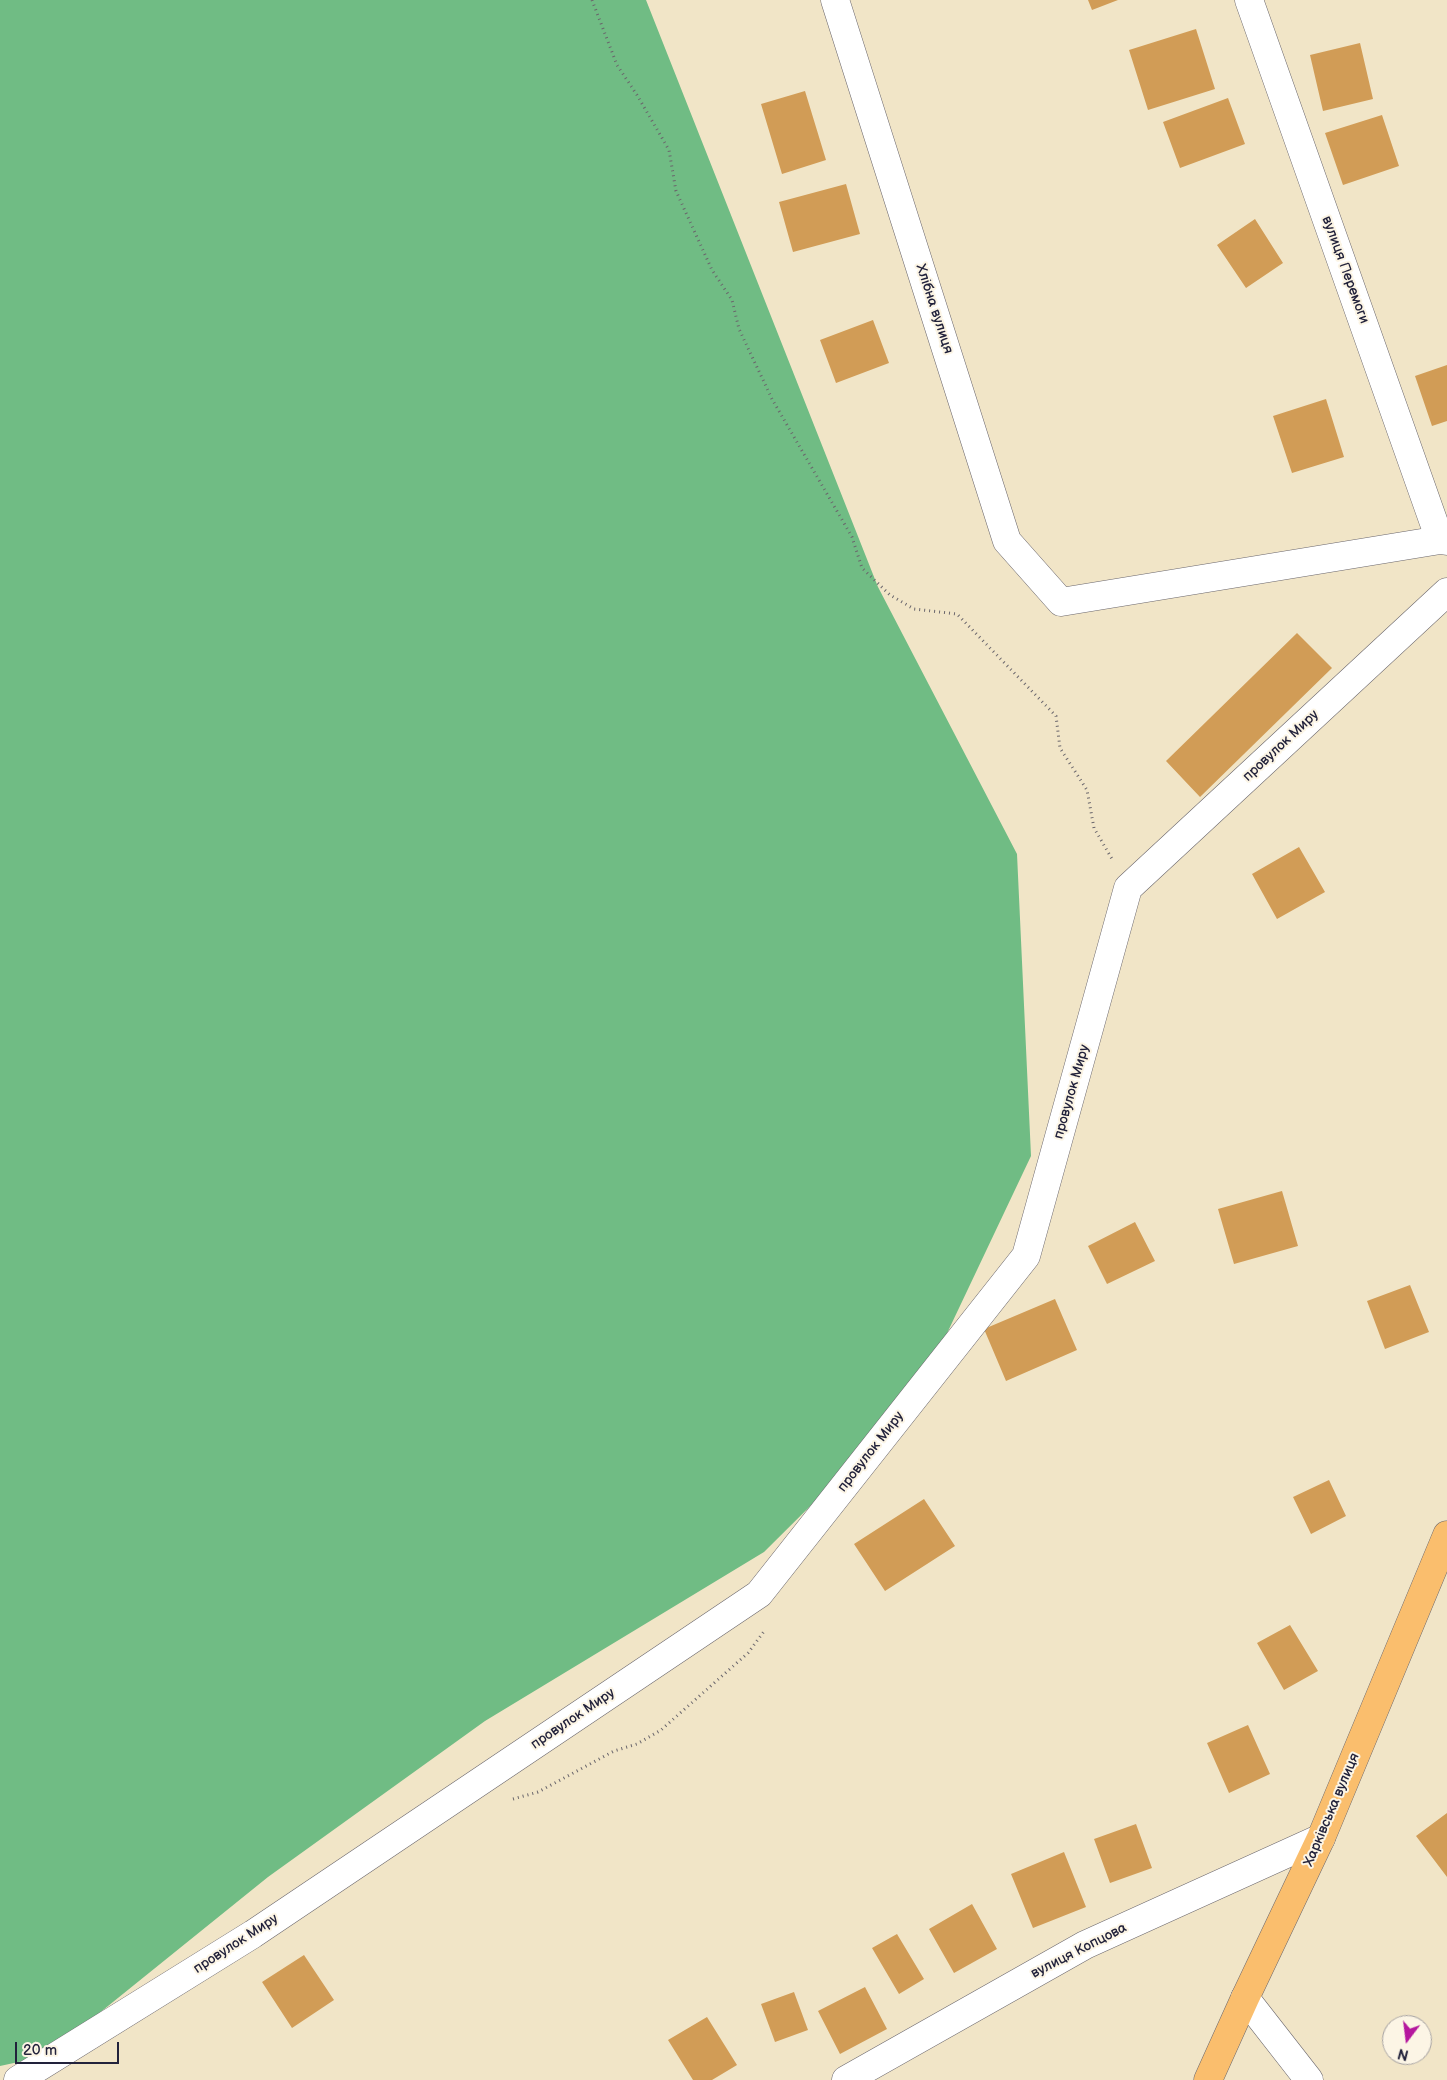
<!DOCTYPE html>
<html>
<head>
<meta charset="utf-8">
<style>
	body { margin:0 }
	#map { position:relative; width:1447px; height:2080px; overflow:hidden; background:#f1e5c7; font-family:"Balsamiq Sans",sans-serif }
	canvas { display:block }
	.north { position:absolute; left:1382px; top:2015px; width:50px; height:50px; box-sizing:border-box; background:#fcf5e5; border:1px solid #a5a1a1; border-radius:50%; rotate:195deg; font-size:14px; font-weight:700; line-height:20px; text-align:center; color:#22223b }
	.north::after { content:''; display:block; margin:auto; width:18px; height:22px; background:#b5179e; clip-path:polygon(50% 0,100% 100%,50% 72%,0 100%) }
	.scale { position:absolute; left:15px; top:2042px; width:104px; height:22px; box-sizing:border-box; border:2px solid #22223b; border-top:0; padding-left:6px; font-size:15px; line-height:18px; white-space:nowrap; color:#22223b; -webkit-text-stroke:4px #fcf5e5; paint-order:stroke }
</style>
</head>
<body>
<div id="map">
<canvas width="1447" height="2080"></canvas>
<div class="north">N</div>
<div class="scale">20 m</div>
</div>
<script>
const context = document.querySelector('canvas').getContext('2d');
context.lineJoin = 'round';
function fillPath(path, color) {
  context.fillStyle = color;
  context.fill(path, 'evenodd');
}
function poly(rows) {
  const path = new Path2D();
  for (const r of rows) {
    path.moveTo(r[0], r[1]);
    for (let i = 2; i < r.length; i += 2) path.lineTo(r[i], r[i + 1]);
  }
  return path;
}
function strokePath(path, color, width, dash) {
  context.strokeStyle = color;
  context.lineWidth = width;
  context.lineCap = dash ? 'butt' : 'round';
  context.setLineDash(dash || []);
  context.stroke(path);
}
function drawText(font, color, halo, rows, align = 'center') {
  context.font = font + ' "Balsamiq Sans",sans-serif';
  context.lineWidth = 4;
  context.setLineDash([]);
  context.textBaseline = 'middle';
  context.strokeStyle = halo;
  context.fillStyle = color;
  for (const [text, x, y, turn = 0] of rows) {
    context.save();
    context.translate(x, y);
    context.rotate((+turn || 0) * Math.PI / 180);
    context.textAlign = isNaN(turn) ? turn : align;
    if (halo) context.strokeText(text, 0, 0);
    context.fillText(text, 0, 0);
    context.restore();
  }
}
fillPath(poly([
	[0,0,646,0,878,587,1017,854,1031,1156,914,1403,764,1552,485,1721,268,1877,46,2056,0,2066]
]), '#70bc84');
fillPath(poly([
	[1088,0,1118,0,1092,10],
	[1196,29,1215,89,1148,110,1129,50],
	[1360,43,1373,99,1323,111,1310,55],
	[805,91,826,160,782,174,761,104],
	[1228,98,1245,144,1180,168,1163,122],
	[1382,115,1399,166,1343,185,1325,133],
	[846,184,860,234,793,252,779,202],
	[1255,219,1283,263,1246,288,1217,245],
	[873,320,889,363,836,383,820,340],
	[1447,365,1447,421,1432,426,1415,376],
	[1326,399,1344,457,1292,473,1273,416],
	[1297,633,1332,668,1200,797,1166,761],
	[1299,847,1325,892,1277,919,1252,874],
	[1282,1191,1298,1246,1234,1264,1218,1209],
	[1135,1222,1155,1261,1107,1284,1088,1246],
	[1410,1285,1429,1332,1385,1349,1367,1301],
	[1055,1299,1077,1350,1006,1381,984,1329],
	[1329,1480,1346,1516,1311,1534,1293,1497],
	[924,1499,955,1546,885,1591,854,1544],
	[1290,1625,1318,1671,1284,1690,1257,1643],
	[1248,1725,1270,1774,1229,1793,1207,1743],
	[1447,1813,1447,1877,1416,1836],
	[1136,1824,1152,1868,1110,1883,1094,1839],
	[1064,1852,1086,1907,1033,1928,1011,1874],
	[972,1904,997,1949,954,1973,929,1929],
	[897,1934,924,1979,899,1994,872,1948],
	[304,1955,334,2000,292,2028,262,1982],
	[865,1987,887,2029,840,2054,818,2011],
	[794,1992,808,2030,775,2042,761,2004],
	[707,2017,737,2065,712,2080,693,2080,668,2040]
]), '#d19c56');
const minor = poly([
	[835,0,1007,541,1061,602,1440,540,1447,541],
	[1249,0,1440,540],
	[1245,1998,1309,2080],
	[18,2080,253,1934,759,1594,1026,1256,1128,888,1447,592],
	[846,2080,1085,1945,1321,1838]
]);
const major = poly([
	[1208,2080,1245,1998,1321,1838,1447,1535]
]);
strokePath(minor, '#6a666c', 29);
strokePath(major, '#6a666c', 29);
strokePath(poly([
	[592,0,617,65,637,95,669,150,676,191,712,270,732,300,739,329,772,399,852,537,862,568,890,595,914,609,957,614,1056,716,1060,748,1087,790,1094,828,1112,859],
	[513,1799,538,1792,614,1751,637,1744,661,1730,748,1653,765,1630]
]), '#6a666c', 3, [1, 4]);
strokePath(minor, '#fff', 28);
strokePath(major, '#fabe6d', 28);
drawText('14px', '#22223b', '#fcf5e5', [
	["вулиця Перемоги",1345,270,70],
	["Хлібна вулиця",934,309,72],
	["провулок Миру",1281,746,-43],
	["провулок Миру",1072,1092,-74],
	["провулок Миру",871,1452,-52],
	["провулок Миру",573,1719,-34],
	["Харківська вулиця",1332,1810,-67],
	["провулок Миру",236,1944,-33],
	["вулиця Копцова",1079,1951,-27]
]);
</script>
</body>
</html>
